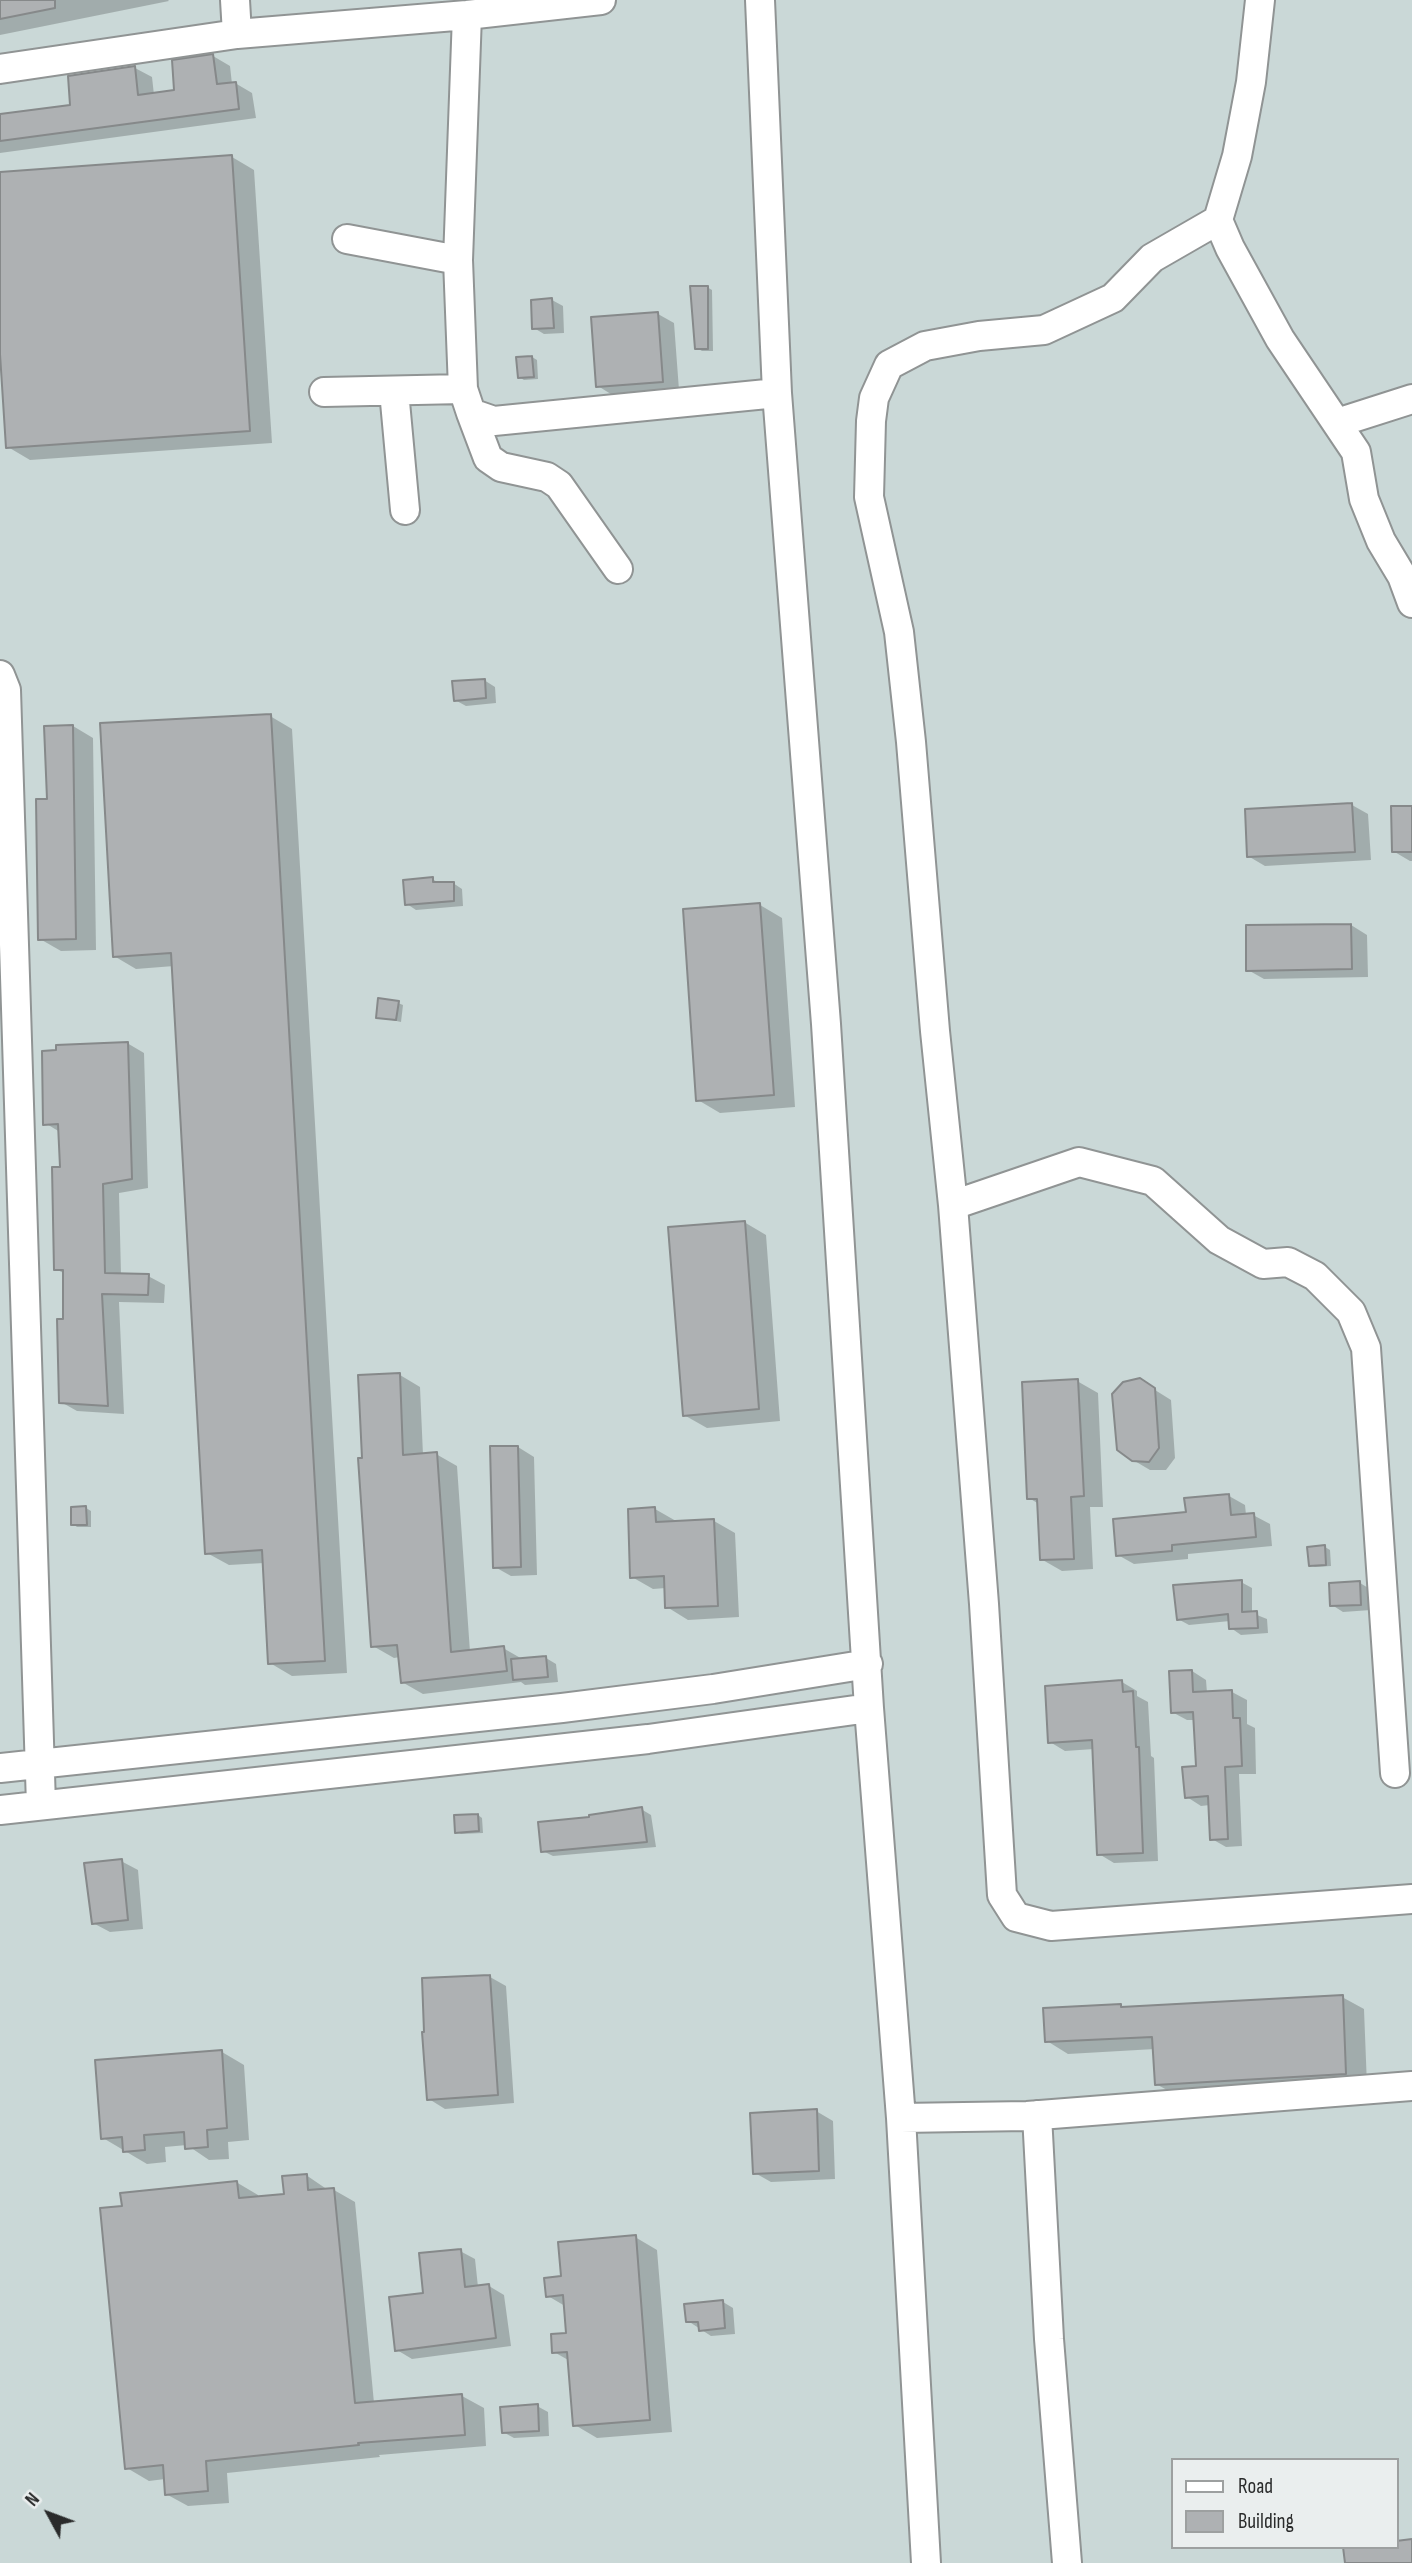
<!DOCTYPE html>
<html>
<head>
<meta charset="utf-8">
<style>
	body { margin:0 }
	#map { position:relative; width:1412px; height:2563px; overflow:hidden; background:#dde1e1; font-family:"Sofia Sans Condensed",sans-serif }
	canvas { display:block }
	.legend { position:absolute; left:1171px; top:2458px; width:228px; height:91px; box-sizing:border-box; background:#eaeeee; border:2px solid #9da0a0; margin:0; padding:9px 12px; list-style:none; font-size:21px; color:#2a2b2b }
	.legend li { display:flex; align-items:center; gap:14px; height:35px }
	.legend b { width:35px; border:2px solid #9da0a0 }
	.north { position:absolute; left:14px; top:2479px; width:70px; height:70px; -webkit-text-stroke:5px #eaeeee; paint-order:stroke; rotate:311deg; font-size:19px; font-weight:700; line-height:28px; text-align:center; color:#2a2b2b }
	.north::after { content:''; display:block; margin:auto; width:24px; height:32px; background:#2a2b2b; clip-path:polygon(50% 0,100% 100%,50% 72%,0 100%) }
</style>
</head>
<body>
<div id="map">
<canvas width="1412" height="2563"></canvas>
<ul class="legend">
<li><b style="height:9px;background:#fff"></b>Road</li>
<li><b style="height:19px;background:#aeb1b3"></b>Building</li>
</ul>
<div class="north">N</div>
</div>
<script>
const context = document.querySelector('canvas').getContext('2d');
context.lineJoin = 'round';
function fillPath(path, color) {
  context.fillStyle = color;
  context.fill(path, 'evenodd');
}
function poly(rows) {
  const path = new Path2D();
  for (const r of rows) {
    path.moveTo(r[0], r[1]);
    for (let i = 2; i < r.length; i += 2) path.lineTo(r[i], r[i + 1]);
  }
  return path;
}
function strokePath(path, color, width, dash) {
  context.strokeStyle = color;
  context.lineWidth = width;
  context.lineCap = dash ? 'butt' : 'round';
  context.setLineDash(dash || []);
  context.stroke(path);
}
fillPath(poly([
	[0,0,1412,0,1412,2563,0,2563],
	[1172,2460,1396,2460,1396,2547,1172,2547]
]), '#cad8d7');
fillPath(poly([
	[0,0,168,0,169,1,0,35],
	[213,56,230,66,232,84,235,83,252,93,256,118,0,153,0,116,72,106,135,68,152,77,154,95,176,92],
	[232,157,254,170,272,443,30,460,8,447,0,326,0,174],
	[707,287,712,290,713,351,702,351,697,348],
	[552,300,563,306,564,333,544,334,534,328],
	[658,314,674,323,679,390,614,396,598,386],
	[532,357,537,360,538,379,524,380,519,377],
	[484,680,495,687,496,703,466,706,455,700],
	[270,716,292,729,347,1673,292,1676,270,1663,264,1563,229,1565,207,1553,174,966,136,969,114,956],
	[73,726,93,738,96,950,61,951,40,939],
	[1352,805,1368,814,1371,860,1265,866,1248,856],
	[1412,807,1412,861,1410,861,1393,851],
	[432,879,441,884,453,883,462,889,463,906,416,910,407,904],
	[760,905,782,918,795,1107,720,1113,698,1100],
	[1351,925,1367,935,1368,977,1264,979,1248,970],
	[398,1003,403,1005,401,1022,378,1017],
	[127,1043,144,1053,148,1188,119,1193,121,1275,148,1276,165,1285,164,1303,119,1302,124,1414,77,1411,61,1402,65,1320,65,1274,56,1269,61,1169,60,1132,45,1123],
	[744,1222,766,1235,780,1421,707,1428,684,1415],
	[400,1375,420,1387,423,1455,436,1454,457,1466,470,1652,503,1648,524,1660,546,1658,556,1664,558,1682,525,1685,521,1682,423,1694,402,1682,400,1657,394,1658,373,1646,364,1459],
	[1139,1380,1171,1400,1175,1458,1166,1470,1150,1470,1133,1460],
	[1077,1381,1098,1393,1103,1507,1090,1507,1093,1569,1062,1571,1041,1559,1039,1504,1029,1498],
	[518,1447,534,1457,537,1575,511,1576,495,1567],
	[1229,1496,1245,1505,1246,1515,1253,1515,1270,1524,1272,1546,1188,1554,1188,1559,1134,1564,1118,1555,1188,1514],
	[86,1508,91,1511,91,1527,77,1527,73,1524],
	[655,1509,676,1521,714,1521,735,1533,739,1617,688,1620,667,1607,666,1588,653,1589,632,1577],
	[1325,1547,1330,1550,1331,1566,1315,1567,1310,1565],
	[1241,1582,1252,1588,1252,1613,1267,1619,1268,1633,1241,1635,1231,1628,1230,1621,1189,1625,1178,1619],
	[1360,1583,1370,1589,1371,1610,1343,1612,1332,1605],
	[1192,1671,1206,1680,1207,1693,1232,1692,1247,1700,1247,1724,1255,1728,1256,1774,1239,1774,1242,1846,1226,1847,1212,1839,1210,1805,1201,1806,1187,1797,1197,1767,1196,1720,1187,1720,1172,1712],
	[1122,1682,1137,1691,1137,1696,1148,1702,1151,1756,1154,1758,1158,1861,1114,1863,1099,1854,1094,1749,1065,1751,1050,1742],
	[641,1809,651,1815,656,1847,553,1856,543,1851,591,1818],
	[478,1815,482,1818,483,1833,461,1834,457,1832],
	[121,1861,138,1870,143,1929,110,1932,93,1923],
	[490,1977,506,1986,514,2103,445,2109,429,2099],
	[1342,1997,1364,2009,1367,2086,1178,2096,1156,2084,1155,2049,1068,2054,1047,2041,1120,2005,1126,2009],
	[222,2052,244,2065,249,2140,228,2142,229,2159,209,2160,187,2145,165,2147,166,2162,147,2164,103,2138],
	[816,2111,833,2121,835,2179,771,2182,755,2173],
	[306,2175,328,2190,334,2190,355,2202,374,2403,462,2396,484,2408,486,2446,379,2455,380,2457,227,2473,229,2503,188,2506,166,2494,165,2479,149,2481,127,2468,123,2208,236,2182,258,2195,258,2198,286,2195],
	[635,2237,657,2250,672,2432,597,2438,575,2425,570,2361,554,2352,568,2334,565,2306,548,2296,563,2278],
	[460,2251,475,2259,478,2287,489,2286,504,2295,511,2346,412,2359,397,2350,425,2294],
	[723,2302,733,2308,735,2334,711,2336,688,2321],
	[537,2406,548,2412,549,2436,514,2438,503,2432]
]), '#0003');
const building = poly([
	[0,0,55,0,55,8,0,19,0,0],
	[213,54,217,84,236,82,239,109,0,141,0,114,70,105,68,76,135,66,138,95,174,90,172,60,213,54],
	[232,155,250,431,6,448,0,354,0,172,232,155],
	[690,286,708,286,708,349,695,349,690,286],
	[552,298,554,328,532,329,531,300,552,298],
	[658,312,663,382,596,387,591,317,658,312],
	[532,356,534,377,518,378,516,357,532,356],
	[485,679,486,698,454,701,452,681,485,679],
	[271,714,325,1661,268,1664,262,1550,205,1554,171,953,113,957,100,723,271,714],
	[73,725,76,939,38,940,36,799,47,799,44,726,73,725],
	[1352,803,1355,852,1247,857,1245,809,1352,803],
	[1391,806,1412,806,1412,852,1392,852,1391,806],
	[433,877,433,882,454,882,454,901,405,905,403,880,433,877],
	[760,903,774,1095,696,1101,683,909,760,903],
	[1351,924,1352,969,1246,971,1246,925,1351,924],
	[378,998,399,1001,396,1020,376,1018,378,998],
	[128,1042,132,1179,103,1184,105,1273,149,1274,148,1295,102,1294,108,1406,59,1403,57,1319,63,1319,63,1270,54,1270,52,1167,60,1167,58,1124,43,1125,42,1051,56,1050,56,1045,128,1042],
	[745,1221,759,1409,683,1416,668,1227,745,1221],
	[400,1373,403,1455,437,1452,451,1652,504,1646,507,1671,401,1683,397,1645,371,1647,358,1458,362,1458,358,1375,400,1373],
	[1140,1378,1155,1388,1159,1448,1149,1462,1132,1461,1117,1450,1112,1394,1123,1382,1140,1378],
	[1078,1379,1084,1496,1071,1497,1074,1559,1040,1560,1037,1499,1027,1499,1022,1382,1078,1379],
	[490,1446,518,1446,521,1567,493,1568,490,1446],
	[1229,1494,1231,1515,1254,1513,1256,1537,1172,1545,1172,1551,1116,1556,1113,1519,1186,1512,1184,1498,1229,1494],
	[86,1506,87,1525,71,1525,71,1507,86,1506],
	[655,1507,656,1522,714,1519,718,1606,665,1608,664,1576,630,1578,628,1509,655,1507],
	[1325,1545,1326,1565,1309,1566,1307,1547,1325,1545],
	[1242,1580,1242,1612,1257,1611,1258,1628,1229,1629,1228,1614,1177,1620,1173,1585,1242,1580],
	[1360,1581,1361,1605,1330,1606,1329,1583,1360,1581],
	[546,1656,548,1677,513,1680,511,1659,546,1656],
	[1192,1670,1193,1692,1232,1690,1233,1718,1240,1718,1242,1766,1225,1767,1228,1839,1210,1840,1208,1796,1185,1798,1182,1767,1196,1766,1193,1712,1171,1713,1169,1671,1192,1670],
	[1122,1680,1123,1692,1133,1691,1136,1747,1139,1747,1143,1853,1097,1855,1092,1740,1048,1743,1045,1686,1122,1680],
	[642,1807,647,1842,541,1852,538,1822,589,1817,589,1815,642,1807],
	[478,1814,479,1831,455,1833,454,1815,478,1814],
	[122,1859,128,1920,92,1924,84,1863,122,1859],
	[490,1975,498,2095,427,2100,422,2032,424,2032,422,1978,490,1975],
	[1343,1995,1346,2074,1155,2085,1152,2037,1045,2042,1043,2008,1121,2004,1121,2007,1343,1995],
	[222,2050,227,2128,207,2130,208,2147,185,2149,184,2132,144,2135,145,2150,123,2152,122,2137,101,2139,95,2060,222,2050],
	[817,2109,819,2171,753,2174,750,2113,817,2109],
	[307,2174,308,2190,334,2188,355,2403,462,2394,465,2435,358,2443,359,2445,206,2461,208,2491,165,2495,163,2465,125,2469,100,2208,122,2206,120,2193,237,2181,239,2198,284,2194,282,2176,307,2174],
	[636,2235,650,2420,573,2426,567,2352,552,2353,551,2334,566,2333,563,2295,546,2297,544,2278,561,2276,558,2242,636,2235],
	[461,2249,465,2287,489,2284,496,2338,395,2351,389,2297,423,2293,419,2253,461,2249],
	[723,2300,725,2328,699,2331,698,2322,686,2322,684,2304,723,2300],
	[538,2404,539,2431,502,2433,500,2407,538,2404],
	[1412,2539,1412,2563,1345,2563,1343,2547,1396,2547,1396,2541,1412,2539]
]);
fillPath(building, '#aeb1b3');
strokePath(building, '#86898a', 2);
const minor = poly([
	[235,0,237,34],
	[760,0,777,393,826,1024,869,1708,901,2118,926,2563],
	[1260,0,1251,82,1237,156,1218,220,1230,248,1280,339,1356,452,1364,499,1381,541,1402,576,1412,603],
	[467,15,458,260,463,389,471,413,494,421,777,393],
	[0,69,237,34,467,15,601,0],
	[1218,220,1152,258,1113,298,1044,330,979,336,925,346,889,365,874,398,871,421,869,497,899,632,911,742,935,1031,953,1205,984,1604,1002,1895,1016,1917,1051,1926,1412,1899],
	[347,239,458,260],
	[394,391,405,510],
	[324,392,463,389],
	[471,413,488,458,501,467,547,477,559,485,618,569],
	[1337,423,1412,399],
	[0,675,6,690,41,1805],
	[953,1205,1079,1162,1153,1181,1219,1240,1263,1264,1288,1262,1315,1276,1351,1312,1366,1348,1395,1773],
	[0,1768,562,1708,713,1689,868,1664],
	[0,1810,648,1739,869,1708],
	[1037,2115,1049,2339,1067,2563],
	[901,2118,1027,2116,1412,2086]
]);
strokePath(minor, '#909494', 32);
strokePath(minor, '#fff', 28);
</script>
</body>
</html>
